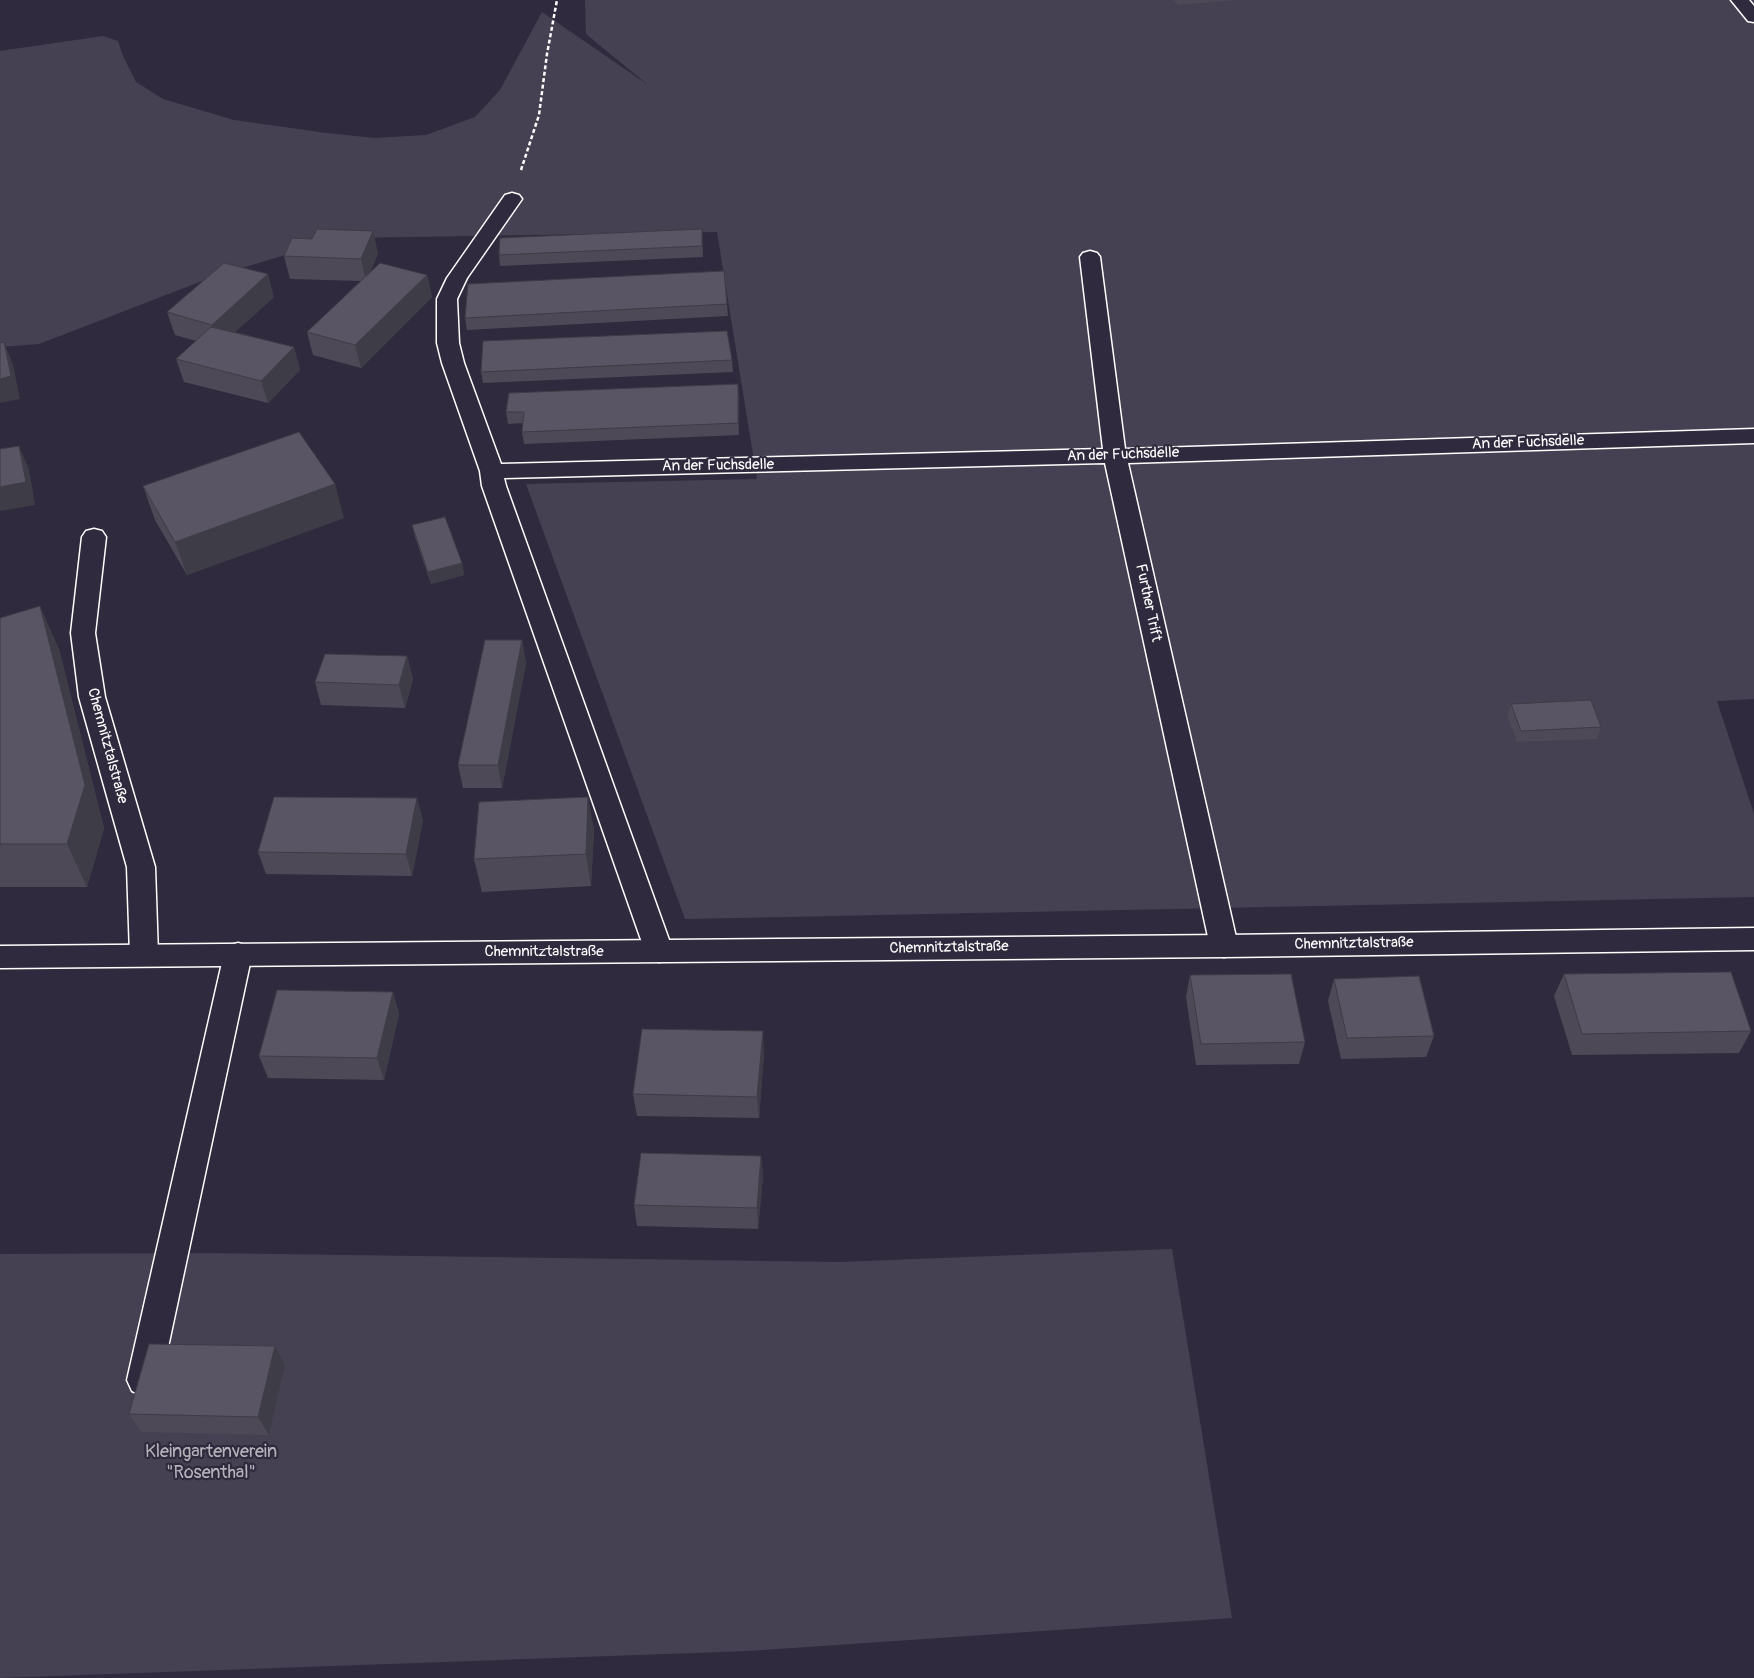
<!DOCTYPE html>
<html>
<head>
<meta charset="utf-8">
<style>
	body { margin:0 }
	canvas { display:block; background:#2f2a3d }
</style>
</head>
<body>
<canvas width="1754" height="1678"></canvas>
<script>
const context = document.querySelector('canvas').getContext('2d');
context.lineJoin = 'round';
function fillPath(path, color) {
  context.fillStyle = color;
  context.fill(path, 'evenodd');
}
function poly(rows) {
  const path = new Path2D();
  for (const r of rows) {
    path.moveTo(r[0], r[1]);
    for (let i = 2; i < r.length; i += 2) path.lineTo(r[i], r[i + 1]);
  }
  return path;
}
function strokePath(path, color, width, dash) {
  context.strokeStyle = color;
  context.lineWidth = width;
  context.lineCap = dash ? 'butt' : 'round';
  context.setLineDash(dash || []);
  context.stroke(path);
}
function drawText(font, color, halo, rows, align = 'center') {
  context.font = font + ' Pangolin,sans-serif';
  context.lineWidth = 4.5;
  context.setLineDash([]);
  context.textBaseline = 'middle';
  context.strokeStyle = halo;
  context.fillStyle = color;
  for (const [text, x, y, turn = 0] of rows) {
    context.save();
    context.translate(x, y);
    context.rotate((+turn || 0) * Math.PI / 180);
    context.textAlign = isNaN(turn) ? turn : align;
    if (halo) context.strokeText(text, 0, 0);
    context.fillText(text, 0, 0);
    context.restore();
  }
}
fillPath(poly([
	[585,0,1754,0,1754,699,1717,701,1754,814,1754,897,685,919,526,484,757,479,717,232,342,238,215,276,39,344,0,347,0,51,103,36,118,41,123,56,136,82,163,99,234,120,326,133,375,138,426,135,475,117,500,90,542,12,648,85,586,34],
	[1172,1249,1232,1618,748,1651,0,1678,0,1254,204,1253,840,1262]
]), '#464152');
const minor = poly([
	[1731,0,1749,0,1754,6,1754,22,1748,21,1731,0],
	[512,193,519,195,522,199,467,278,457,299,459,343,464,363,501,464,1103,449,1080,257,1083,253,1090,251,1097,253,1100,257,1125,449,1754,429,1754,443,1128,463,1238,946,1234,954,1224,957,1214,954,1210,946,1105,463,504,478,506,486,673,951,669,959,659,962,649,959,645,951,482,486,480,471,442,363,437,343,437,299,447,278,505,195,512,193],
	[94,529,102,531,106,537,95,633,105,697,155,867,158,955,154,963,144,966,134,963,130,955,127,867,79,697,71,633,82,537,86,531,94,529],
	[238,943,248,946,252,954,161,1380,156,1391,144,1396,132,1391,127,1380,224,954,228,946,238,943]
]);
const major = poly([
	[1754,928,1754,950,1224,957,0,968,0,946,1224,935,1754,928]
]);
strokePath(minor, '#fff', 3);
strokePath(major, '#fff', 3);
strokePath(poly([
	[521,170,539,115,547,54,557,0]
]), '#fff', 2.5, [4, 2.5]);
fillPath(minor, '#2f2a3d');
fillPath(major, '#2f2a3d');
fillPath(poly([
	[1174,0,1238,0,1178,5],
	[702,229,703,257,500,266,499,255],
	[378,253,370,273,427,275,432,297,361,368,313,355,307,332,361,281,290,279,284,256],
	[724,271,728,316,467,330,465,318],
	[274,297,235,332,294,347,300,370,268,403,184,382,176,359,196,341,175,335,167,312],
	[732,360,733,372,483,383,481,372],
	[739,395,739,435,524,444,522,432,523,423,508,424,506,412],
	[143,486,344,518,187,575,155,520],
	[412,525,462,563,464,575,431,584,415,537],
	[0,618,59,649,104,828,87,887,0,887],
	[522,640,526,663,502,788,463,788,458,765],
	[407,656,413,679,405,708,321,705,315,682],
	[1511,704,1601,727,1597,739,1517,742,1507,715],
	[423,820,412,876,266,874,258,852],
	[594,830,591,886,482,892,474,859],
	[1564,974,1751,1031,1739,1053,1572,1055,1554,996],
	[1190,975,1305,1042,1299,1064,1196,1065,1186,997],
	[1334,979,1434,1036,1426,1057,1341,1059,1328,1001],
	[393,992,399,1014,384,1080,268,1078,259,1056],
	[764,1053,759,1118,637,1116,633,1094],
	[761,1156,763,1176,758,1229,637,1226,634,1205],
	[275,1346,285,1365,269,1435,142,1432,129,1414]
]), '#4d4956');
fillPath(poly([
	[373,231,378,253,366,281,361,259],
	[268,274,274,297,218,347,212,325],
	[427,275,432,297,361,368,355,345],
	[4,342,13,365,20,399,0,403,0,379],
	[294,347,300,370,268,403,261,381],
	[738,384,739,395,739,435,738,423],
	[19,446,29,469,35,505,0,511,0,487],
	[335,484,344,518,187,575,175,542],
	[462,563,464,575,431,584,428,572],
	[40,606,59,649,104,828,87,887,67,844],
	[522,640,526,663,502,788,498,765],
	[407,656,413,679,405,708,399,685],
	[588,797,594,830,591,886,586,854],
	[417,798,423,820,412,876,406,854],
	[393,992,399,1014,384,1080,377,1058],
	[763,1031,764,1053,759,1118,757,1097],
	[761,1156,763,1176,758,1229,757,1208],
	[275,1346,285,1365,269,1435,258,1417]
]), '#3e3c46');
const building = poly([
	[317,229,373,231,361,259,284,256,292,238,312,239,317,229],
	[702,229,702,246,499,255,500,238,702,229],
	[224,263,268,274,212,325,167,312,224,263],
	[380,263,427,275,355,345,307,332,380,263],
	[724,271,727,304,465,318,468,284,724,271],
	[211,327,294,347,261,381,176,359,211,327],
	[727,331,732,360,481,372,483,341,727,331],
	[4,342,11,376,0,379,0,343,4,342],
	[738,384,738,423,522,432,524,412,506,412,509,393,738,384],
	[299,432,335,484,175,542,143,486,299,432],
	[19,446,26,482,0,487,0,449,19,446],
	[445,517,462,563,428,572,412,525,445,517],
	[40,606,85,785,67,844,0,844,0,618,40,606],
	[485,640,522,640,498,765,458,765,485,640],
	[325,654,407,656,399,685,315,682,325,654],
	[1591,700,1601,727,1521,731,1511,704,1591,700],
	[274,797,417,798,406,854,258,852,274,797],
	[588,797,586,854,474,859,479,802,588,797],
	[1731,972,1751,1031,1582,1034,1564,974,1731,972],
	[1291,974,1305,1042,1201,1044,1190,975,1291,974],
	[1419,976,1434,1036,1347,1038,1334,979,1419,976],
	[277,990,393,992,377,1058,259,1056,277,990],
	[642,1029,763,1031,757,1097,633,1094,642,1029],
	[641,1153,761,1156,757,1208,634,1205,641,1153],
	[149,1344,275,1346,258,1417,129,1414,149,1344]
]);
fillPath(building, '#595564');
strokePath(building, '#3e3c46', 1);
drawText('15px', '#fff', '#2f2a3d', [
	["An der Fuchsdelle",1528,443,-2],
	["An der Fuchsdelle",1123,455,-2],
	["An der Fuchsdelle",718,466,-1],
	["Further Trift",1148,603,78],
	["Chemnitztalstraße",107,746,75],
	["Chemnitztalstraße",1354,944,-1],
	["Chemnitztalstraße",949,948,-1],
	["Chemnitztalstraße",544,952]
]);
drawText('18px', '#b5b3ba', '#2f2a3d', [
	["Kleingartenverein",211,1452],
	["\"Rosenthal\"",211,1473]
]);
</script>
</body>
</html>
